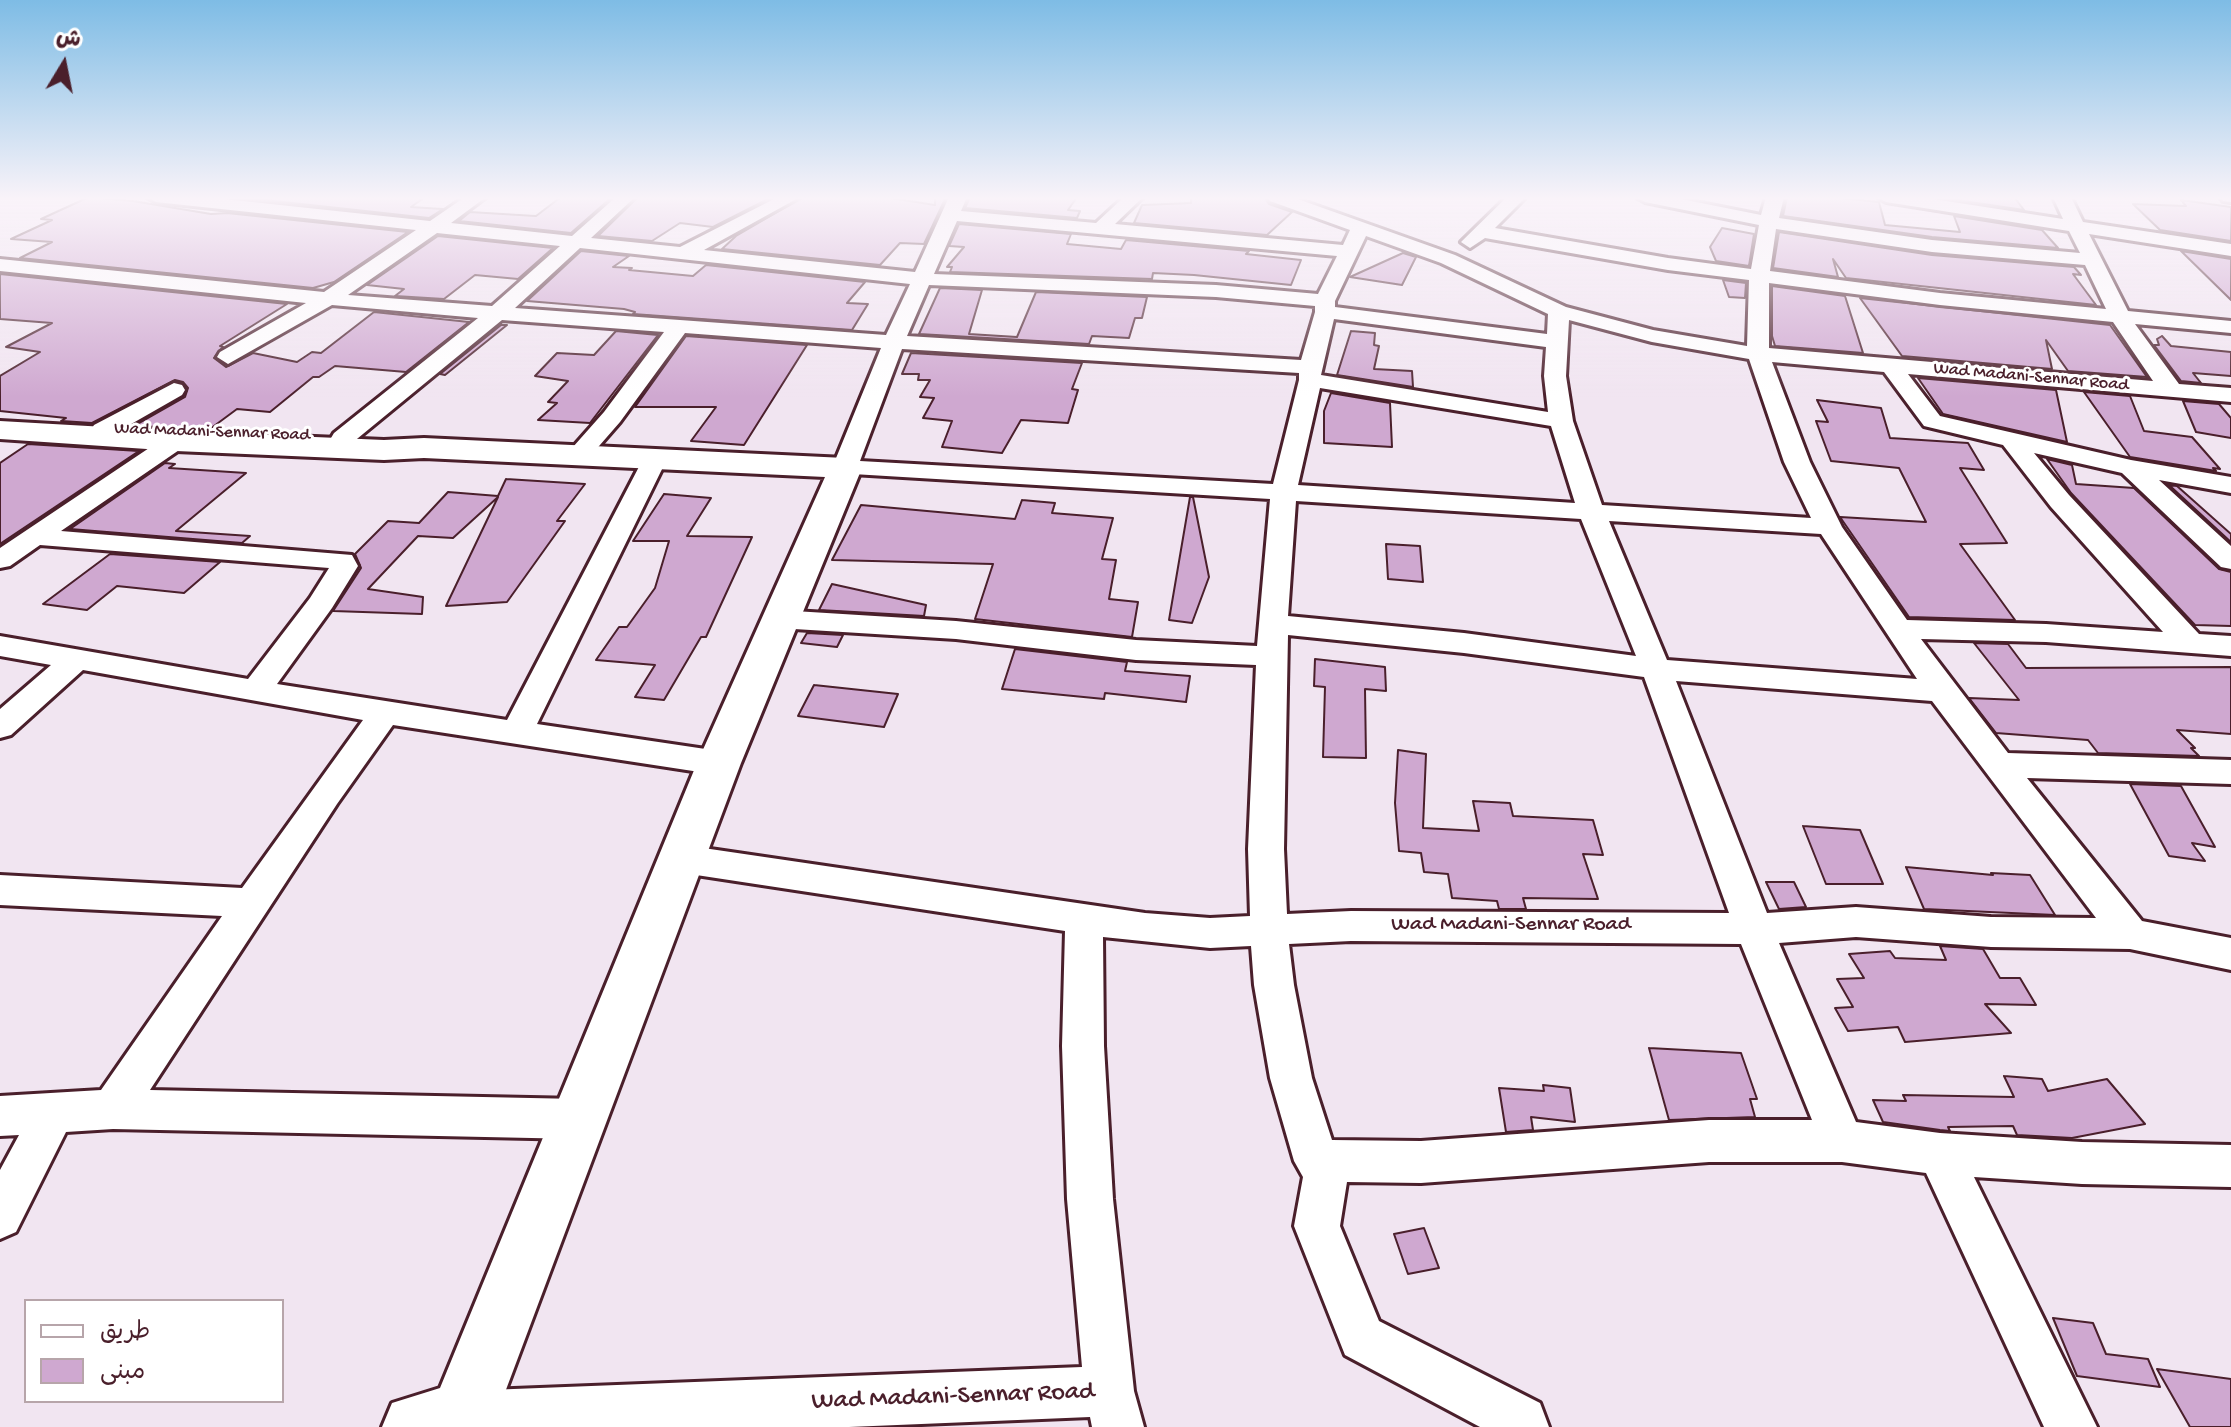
<!DOCTYPE html>
<html>
<head>
<meta charset="utf-8">
<style>
	body { margin:0 }
	#map { position:relative; width:2231px; height:1427px; overflow:hidden; background:#f1e5f1; font-family:"Gochi Hand","Playpen Sans Arabic",sans-serif }
	canvas { display:block }
	.legend { position:absolute; left:24px; top:1299px; width:260px; height:104px; box-sizing:border-box; background:#fff; border:2px solid #b7a5aa; margin:0; padding:10px 14px; list-style:none; font-size:24px; color:#4a1f2b }
	.legend li { display:flex; align-items:center; gap:16px; height:40px }
	.legend b { width:40px; border:2px solid #b7a5aa }
	.north { position:absolute; left:24px; top:24px; width:80px; height:80px; -webkit-text-stroke:6px #fff; paint-order:stroke; rotate:10deg; font-size:22px; font-weight:700; line-height:32px; text-align:center; color:#4a1f2b }
	.north::after { content:''; display:block; margin:auto; width:28px; height:36px; background:#4a1f2b; clip-path:polygon(50% 0,100% 100%,50% 72%,0 100%) }
</style>
</head>
<body>
<div id="map">
<canvas width="2231" height="1427"></canvas>
<ul class="legend">
<li><b style="height:10px;background:#fff"></b>طريق</li>
<li><b style="height:22px;background:#cfa8d0"></b>مبنى</li>
</ul>
<div class="north">ش</div>
</div>
<script>
const context = document.querySelector('canvas').getContext('2d');
context.lineJoin = 'round';
function fillPath(path, color) {
  context.fillStyle = color;
  context.fill(path, 'evenodd');
}
function poly(rows) {
  const path = new Path2D();
  for (const r of rows) {
    path.moveTo(r[0], r[1]);
    for (let i = 2; i < r.length; i += 2) path.lineTo(r[i], r[i + 1]);
  }
  return path;
}
function strokePath(path, color, width, dash) {
  context.strokeStyle = color;
  context.lineWidth = width;
  context.lineCap = dash ? 'butt' : 'round';
  context.setLineDash(dash || []);
  context.stroke(path);
}
function drawText(font, color, halo, rows, align = 'center') {
  context.font = font + ' "Gochi Hand",sans-serif';
  context.lineWidth = 6;
  context.setLineDash([]);
  context.textBaseline = 'middle';
  context.strokeStyle = halo;
  context.fillStyle = color;
  for (const [text, x, y, turn = 0] of rows) {
    context.save();
    context.translate(x, y);
    context.rotate((+turn || 0) * Math.PI / 180);
    context.textAlign = isNaN(turn) ? turn : align;
    if (halo) context.strokeText(text, 0, 0);
    context.fillText(text, 0, 0);
    context.restore();
  }
}
const building = poly([
	[89,197,133,201,211,214,227,213,408,232,334,282,313,288,20,258,52,242,11,239,52,220,41,219,89,197],
	[262,197,425,197,411,207,443,209,429,218,256,199,262,197],
	[561,197,612,197,571,233,459,221,470,212,536,216,561,197],
	[638,197,772,197,713,227,680,223,652,241,598,236,638,197],
	[803,197,884,197,935,205,935,197,946,197,924,244,900,243,880,265,722,249,736,236,803,197],
	[970,197,1077,197,1068,210,1080,211,1077,218,965,208,970,197],
	[1191,197,1264,197,1269,204,1292,212,1267,235,1134,223,1142,205,1191,203,1191,197],
	[1787,197,1831,197,1879,202,1885,225,1960,232,1954,216,2042,230,2058,248,1932,237,1783,216,1787,197],
	[1949,197,2014,197,2024,210,1950,199,1949,197],
	[2181,200,2231,207,2231,241,2160,230,2133,204,2186,206,2181,200],
	[959,224,1071,234,1067,244,1121,249,1126,240,1249,251,1246,254,1301,260,1291,285,1194,275,1153,273,1152,279,950,272,952,267,947,267,964,247,949,246,959,224],
	[1722,228,1754,234,1749,266,1716,261,1710,247,1722,228],
	[1779,232,1932,255,2074,267,2081,275,2073,274,2096,305,1846,278,1833,259,1838,277,1773,268,1779,232],
	[438,236,553,248,518,279,475,275,444,299,395,296,404,289,367,285,438,236],
	[581,251,629,256,613,267,632,268,629,270,693,276,706,265,865,282,847,303,868,304,852,330,633,314,635,312,624,309,527,301,581,251],
	[2181,251,2231,259,2231,300,2181,251],
	[1403,253,1416,257,1402,285,1350,277,1403,253],
	[0,274,287,304,220,346,223,347,214,358,226,367,253,353,297,362,312,352,321,353,374,312,469,322,406,372,335,366,319,377,313,377,270,412,237,409,210,429,134,426,185,397,188,388,183,382,175,380,92,423,61,421,66,418,0,411,0,376,40,352,6,347,52,323,0,319,0,274],
	[1723,280,1746,283,1745,298,1729,297,1723,280],
	[1772,286,1845,296,1863,353,1775,346,1772,336,1772,286],
	[940,288,982,290,969,334,1017,337,1036,292,1147,297,1142,318,1135,318,1129,338,1092,336,1089,344,919,334,940,288],
	[1860,298,2110,325,2147,377,2068,371,2046,340,2052,369,1902,356,1860,298],
	[501,325,507,325,445,375,440,374,501,325],
	[616,331,658,335,590,423,538,420,557,403,548,402,568,381,535,376,557,353,594,355,616,331],
	[1351,331,1375,333,1374,345,1379,346,1374,369,1412,371,1413,387,1337,375,1351,331],
	[686,336,807,345,744,445,691,441,716,407,635,407,686,336],
	[2162,336,2171,346,2231,352,2231,376,2193,373,2201,383,2181,381,2154,345,2159,345,2157,339,2162,336],
	[911,353,1082,363,1072,389,1078,390,1068,423,1021,420,1002,453,942,447,952,421,923,418,934,398,920,397,930,380,918,380,919,374,902,374,911,353],
	[1918,378,2056,390,2067,442,1943,414,1918,378],
	[2084,392,2130,396,2144,431,2192,437,2220,469,2213,468,2216,471,2130,457,2084,392],
	[1331,393,1390,403,1392,447,1324,443,1324,411,1331,393],
	[1817,400,1881,408,1890,438,1968,443,1984,470,1960,468,2007,543,1960,544,2015,620,1909,617,1840,517,1926,522,1899,468,1831,461,1816,421,1828,422,1817,400],
	[2183,401,2219,404,2231,418,2231,438,2196,432,2183,401],
	[28,444,139,451,0,544,0,463,28,444],
	[2047,459,2072,465,2076,484,2134,488,2219,569,2231,572,2231,626,2195,625,2071,493,2047,459],
	[165,463,175,464,169,468,246,473,176,531,250,536,242,543,70,529,165,463],
	[506,479,585,484,557,521,565,521,507,602,446,606,498,497,453,538,418,536,368,589,423,597,422,614,333,611,361,568,355,554,388,521,419,523,448,492,498,496,506,479],
	[2169,485,2177,486,2231,534,2231,542,2169,485],
	[664,494,711,498,687,536,752,537,706,637,701,637,664,700,635,697,655,665,596,660,619,627,627,627,655,588,669,541,633,541,664,494],
	[1190,497,1193,497,1209,577,1192,623,1169,620,1190,497],
	[1022,500,1055,503,1052,513,1113,518,1102,559,1116,560,1109,599,1138,602,1132,637,975,619,993,564,832,560,861,505,1015,519,1022,500],
	[1386,544,1420,546,1423,582,1388,579,1386,544],
	[110,554,220,562,184,593,117,586,87,610,43,604,110,554],
	[832,584,926,605,924,616,819,610,832,584],
	[807,633,843,635,837,647,801,643,807,633],
	[1974,643,2008,644,2026,668,2231,667,2231,734,2177,730,2195,748,2191,748,2199,756,2098,753,2088,740,1996,733,1969,698,2019,700,1974,643],
	[1015,649,1127,662,1125,671,1190,676,1186,702,1105,693,1104,699,1002,689,1015,649],
	[1315,659,1385,667,1386,691,1365,689,1366,758,1323,757,1325,687,1314,686,1315,659],
	[814,685,898,694,884,727,798,716,814,685],
	[1398,750,1426,754,1423,828,1479,831,1473,801,1510,803,1513,816,1593,820,1603,855,1583,854,1598,899,1523,898,1526,909,1499,909,1497,901,1452,898,1448,874,1424,872,1421,853,1399,851,1395,803,1398,750],
	[2130,784,2181,786,2215,847,2192,843,2205,861,2169,856,2130,784],
	[1803,826,1860,830,1883,884,1826,884,1803,826],
	[1906,867,1993,875,1991,873,2030,875,2055,915,1924,909,1906,867],
	[1766,882,1794,882,1806,907,1779,909,1766,882],
	[1940,946,1983,949,2000,978,2020,978,2036,1005,1985,1004,2011,1033,1905,1042,1898,1027,1848,1031,1835,1008,1853,1007,1837,979,1864,978,1849,954,1890,951,1895,958,1946,960,1940,946],
	[1649,1048,1741,1053,1757,1099,1750,1099,1755,1117,1669,1120,1649,1048],
	[2004,1076,2042,1079,2048,1091,2107,1079,2145,1124,2072,1138,2017,1135,2013,1126,1948,1127,1950,1131,1940,1130,1883,1122,1873,1100,1906,1101,1903,1095,2014,1097,2004,1076],
	[1543,1085,1570,1088,1575,1122,1531,1117,1533,1130,1506,1132,1499,1088,1544,1091,1543,1085],
	[1424,1228,1439,1268,1408,1274,1394,1234,1424,1228],
	[2053,1318,2093,1323,2106,1354,2148,1359,2160,1387,2077,1376,2053,1318],
	[2157,1369,2231,1379,2231,1427,2190,1427,2157,1369]
]);
fillPath(building, '#cfa8d0');
strokePath(building, '#4a1f2b', 2);
const minor = poly([
	[147,197,205,197,430,221,465,197,486,197,451,223,572,236,616,197,635,197,591,238,680,247,778,197,800,197,704,250,915,272,949,197,967,197,961,211,1096,223,1124,197,1143,197,1115,224,1343,245,1350,230,1270,201,1267,197,1292,197,1455,255,1566,307,1653,330,1747,346,1749,280,1668,270,1485,238,1470,248,1461,242,1507,197,1526,197,1495,228,1668,258,1751,269,1759,225,1645,202,1636,197,1671,197,1761,215,1766,197,1784,197,1779,218,1932,240,2080,253,2069,231,1886,202,1877,197,1920,197,2063,219,2053,197,2071,197,2083,222,2231,244,2231,256,2089,234,2128,311,2231,321,2231,333,2135,324,2179,384,2231,388,2231,402,1908,374,1940,416,2131,460,2231,477,2231,493,2159,480,2231,546,2231,569,2221,567,2122,473,2034,453,2069,495,2199,634,2231,636,2231,656,2046,642,1921,639,2008,753,2231,760,2231,784,2027,778,2142,921,2231,938,2231,970,2130,949,1991,947,1856,937,1779,943,1856,1122,1940,1133,2082,1142,2231,1145,2231,1187,2082,1184,1974,1177,2097,1427,2044,1427,1926,1173,1842,1162,1709,1162,1421,1183,1347,1182,1340,1226,1379,1321,1540,1403,1549,1427,1480,1427,1345,1355,1294,1226,1303,1177,1294,1161,1270,1078,1254,985,1251,946,1210,948,1103,937,1104,1046,1113,1199,1134,1391,1144,1427,1092,1427,1090,1417,849,1427,432,1427,444,1399,462,1391,1082,1367,1067,1199,1062,1046,1065,931,683,873,670,869,665,859,670,849,683,845,1145,913,1210,918,1250,916,1248,849,1256,665,1136,660,956,639,778,628,768,626,763,619,768,612,778,610,956,621,1136,640,1257,646,1270,499,836,473,832,468,881,348,685,333,620,422,586,461,577,463,568,461,565,456,604,412,664,332,502,320,352,443,334,443,331,438,334,433,478,318,332,305,228,364,217,357,220,352,306,303,0,271,0,259,324,292,416,230,156,202,147,197],
	[957,221,1337,256,1318,294,1216,285,934,274,957,221],
	[1776,229,1932,252,2085,265,2106,309,1940,293,1770,271,1776,229],
	[437,233,560,246,492,306,348,295,437,233],
	[1366,236,1441,263,1548,314,1547,334,1335,307,1335,301,1366,236],
	[580,248,910,284,886,335,515,308,580,248],
	[1769,283,1940,305,2113,322,2153,381,1769,348,1769,283],
	[929,285,1216,297,1315,306,1315,312,1301,360,907,336,929,285],
	[1334,319,1546,347,1544,376,1548,412,1321,375,1334,319],
	[1569,320,1652,342,1749,359,1784,462,1811,518,1602,505,1573,421,1566,376,1569,320],
	[902,349,1299,373,1299,380,1273,484,860,461,902,349],
	[1772,362,1884,372,1924,426,2003,445,2051,507,2163,632,2046,624,1907,620,1842,527,1810,462,1772,362],
	[1320,388,1551,426,1575,503,1298,485,1320,388],
	[1296,501,1581,519,1636,656,1464,633,1288,616,1296,501],
	[1609,521,1821,534,1917,679,1667,660,1609,521],
	[1288,635,1464,653,1644,677,1729,913,1351,911,1287,914,1284,849,1288,635],
	[1676,681,1932,701,2096,918,1991,917,1856,907,1767,913,1676,681],
	[1351,941,1741,944,1812,1120,1709,1120,1421,1141,1332,1140,1312,1078,1294,985,1289,944,1351,941],
	[2220,197,2231,197,2231,202,2223,201,2220,197],
	[174,383,182,385,185,390,182,395,112,435,103,437,94,435,91,430,94,425,174,383],
	[176,434,185,436,188,441,185,446,61,531,352,555,358,566,332,608,277,684,507,720,642,461,645,456,654,454,663,456,666,461,537,724,719,751,731,755,736,763,731,771,719,775,393,725,337,804,150,1090,578,1099,593,1105,600,1119,593,1133,578,1139,113,1129,66,1132,16,1232,0,1239,0,1170,19,1135,0,1136,0,1096,101,1090,222,916,0,905,0,875,242,888,363,720,83,670,11,735,0,738,0,709,51,665,0,656,0,636,248,679,310,598,329,568,40,545,10,566,0,568,0,548,167,436,176,434]
]);
const tertiary = poly([
	[0,421,176,431,384,440,424,438,845,458,857,461,862,468,741,763,492,1427,382,1427,392,1403,440,1388,697,763,825,477,424,458,384,460,176,451,0,439,0,421]
]);
strokePath(minor, '#4a1f2b', 6);
strokePath(tertiary, '#4a1f2b', 6);
fillPath(minor, '#fff');
fillPath(tertiary, '#fff');
const sky = context.createLinearGradient(0, 0, 0, 397);
sky.addColorStop(0, '#7ebce5');
sky.addColorStop(0.5, '#f9f3f9');
sky.addColorStop(1, '#f9f3f900');
context.fillStyle = sky;
context.fillRect(0, 0, 2231, 397);
drawText('18px', '#4a1f2b', '#fff', [
	["Wad Madani-Sennar Road",2031,378,5],
	["Wad Madani-Sennar Road",212,433,2]
]);
drawText('22px', '#4a1f2b', '#fff', [
	["Wad Madani-Sennar Road",1511,926]
]);
drawText('26px', '#4a1f2b', '#fff', [
	["Wad Madani-Sennar Road",953,1398,-2]
]);
</script>
</body>
</html>
